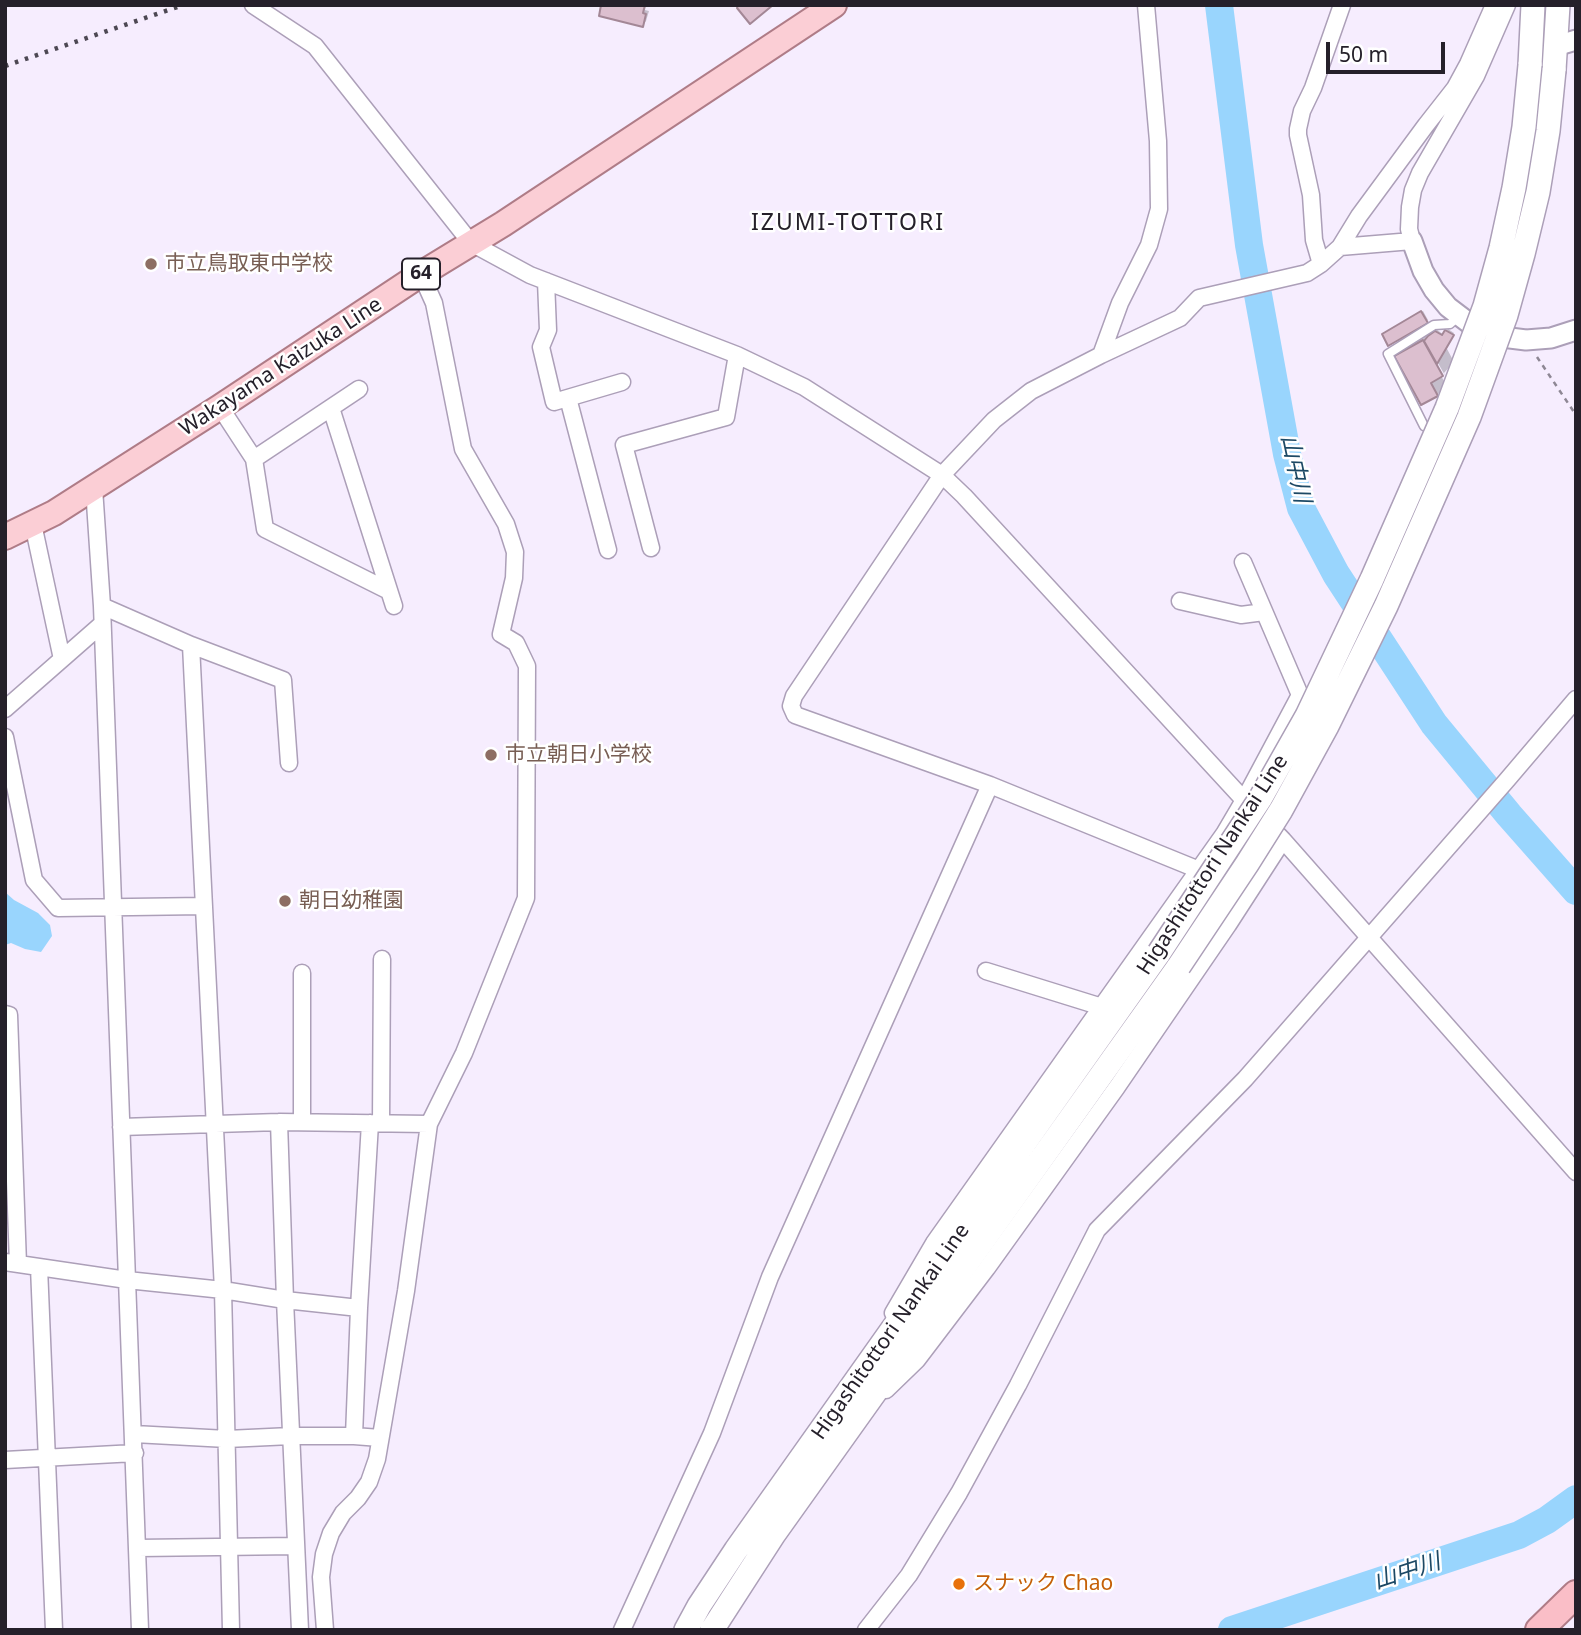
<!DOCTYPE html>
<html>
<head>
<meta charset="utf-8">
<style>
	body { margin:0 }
	#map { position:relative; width:1581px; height:1635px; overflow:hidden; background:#f6edfe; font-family:"Noto Sans",sans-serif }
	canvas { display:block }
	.frame { position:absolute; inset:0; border:7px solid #25202a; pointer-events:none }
	.scale { position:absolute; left:1326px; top:42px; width:119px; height:32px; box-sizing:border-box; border:4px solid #25202a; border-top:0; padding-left:9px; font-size:21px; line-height:24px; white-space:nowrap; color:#25202a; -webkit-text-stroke:5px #fff; paint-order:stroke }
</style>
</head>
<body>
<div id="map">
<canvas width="1581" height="1635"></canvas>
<div class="frame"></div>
<div class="scale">50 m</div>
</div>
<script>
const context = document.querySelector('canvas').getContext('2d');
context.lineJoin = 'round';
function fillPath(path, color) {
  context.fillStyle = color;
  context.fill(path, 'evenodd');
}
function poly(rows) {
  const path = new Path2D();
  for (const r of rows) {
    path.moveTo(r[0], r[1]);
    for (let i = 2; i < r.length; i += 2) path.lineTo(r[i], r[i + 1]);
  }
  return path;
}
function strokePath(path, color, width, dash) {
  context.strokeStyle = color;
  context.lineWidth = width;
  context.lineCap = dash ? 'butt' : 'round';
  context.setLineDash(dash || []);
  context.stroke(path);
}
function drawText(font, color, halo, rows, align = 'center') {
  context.font = font + ' "Noto Sans","Noto Sans JP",sans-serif';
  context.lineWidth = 5;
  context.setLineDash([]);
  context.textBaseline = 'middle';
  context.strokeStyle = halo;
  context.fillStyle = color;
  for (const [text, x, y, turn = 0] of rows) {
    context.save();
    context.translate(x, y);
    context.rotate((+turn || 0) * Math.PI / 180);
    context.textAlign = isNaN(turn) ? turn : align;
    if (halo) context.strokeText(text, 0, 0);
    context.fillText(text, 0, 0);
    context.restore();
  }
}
fillPath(poly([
	[5,892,14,900,38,913,50,925,52,936,41,952,25,949,11,943,5,945]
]), '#99d5fd');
fillPath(poly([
	[603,5,646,5,645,10,649,11,646,21,643,25],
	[1423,311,1428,320,1407,333,1412,342,1436,329,1444,335,1448,329,1454,333,1446,347,1454,362,1444,373,1449,383,1437,395,1396,356,1402,350,1396,339,1385,333],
	[1429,347,1447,379,1444,381,1426,349]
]), '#0003');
strokePath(poly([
	[1219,5,1249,245,1287,454,1301,508,1336,574,1434,724,1509,815,1576,891],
	[1232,1630,1519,1535,1547,1520,1576,1499]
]), '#99d5fd', 28);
const building = poly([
	[601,5,645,5,643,13,646,14,643,27,599,16,601,5],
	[738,5,773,5,750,24,737,8,738,5],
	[1421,311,1428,323,1388,346,1382,334,1421,311],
	[1445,330,1454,335,1437,364,1424,341,1428,336,1435,331,1442,335,1445,330],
	[1423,340,1443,376,1431,383,1438,396,1421,405,1394,356,1423,340]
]);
fillPath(building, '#dcbfcf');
strokePath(building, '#a38796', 2);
const service = poly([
	[1424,426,1388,354,1434,325,1450,324,1459,316]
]);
const minor = poly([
	[253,5,315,46,471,243,530,275,737,355,804,387,942,475,964,496,1244,800,1283,840],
	[1340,247,1359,216,1426,125,1455,88,1468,64,1494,5],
	[1321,264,1314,240,1311,195,1298,135,1298,129,1302,111,1313,88,1342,5],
	[546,281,548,330,541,347,554,402,622,382],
	[1101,355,1120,303,1149,245,1159,209,1158,141,1146,5],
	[568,398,608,550],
	[220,407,254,459,265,529,389,591],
	[331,408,394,606],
	[254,459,359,389],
	[94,488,102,606,140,1630],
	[33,524,62,659],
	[651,548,624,445,726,417,737,355],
	[1180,601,1241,615,1264,612],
	[102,606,191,645,283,680,289,763],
	[191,645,223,1290,231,1630],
	[5,709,102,624],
	[5,737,34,880,58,908,204,906],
	[1199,870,990,785,795,715,791,706,794,696,942,475,994,420,1031,391,1101,355,1180,318,1199,298,1307,273,1321,264,1340,247,1412,241,1409,229,1410,207,1413,190,1420,173,1476,76,1507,5],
	[986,971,1102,1007],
	[5,1014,9,1015,18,1264],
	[279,1122,285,1300,300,1630],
	[302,1122,302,973],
	[381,1123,382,959],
	[121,1127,279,1122,429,1124],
	[5,1262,127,1280,223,1290,285,1300,359,1308],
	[39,1267,54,1630],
	[893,1313,934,1243,1224,834,1244,800,1300,695,1243,562],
	[886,1390,917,1360,987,1268,1117,1087,1228,925,1283,840,1576,1172],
	[134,1434,227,1439,291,1436,354,1436,380,1438],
	[354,1436,359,1308,370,1123],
	[5,1460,135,1453],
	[138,1548,296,1546],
	[325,1630,321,1577,324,1554,331,1533,343,1513,358,1498,369,1482,377,1459,406,1291,429,1124,464,1053,526,898,527,666,516,643,501,634,514,578,515,552,506,524,463,449,434,303,421,274],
	[622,1630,712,1433,770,1277,990,785],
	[866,1630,909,1575,959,1493,1018,1385,1097,1230,1245,1079,1507,780,1576,699]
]);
const tertiary = poly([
	[1556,46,1576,40],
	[1412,241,1423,271,1434,290,1448,307,1473,326,1502,337,1526,340,1551,338,1576,330]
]);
const secondary = poly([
	[1530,65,1533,5],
	[1554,70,1558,5],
	[686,1630,699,1606,736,1550,1159,953],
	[712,1630,774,1534,1179,966]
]);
const primary = poly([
	[5,537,54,513,220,407,421,274,503,224,834,5]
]);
const trunk = poly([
	[1539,1630,1576,1594]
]);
strokePath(service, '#ac9fb8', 11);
strokePath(minor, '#ac9fb8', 19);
strokePath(tertiary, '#ac9fb8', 23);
strokePath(secondary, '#ac9fb8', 26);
strokePath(primary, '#af7c87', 28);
strokePath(trunk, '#af7c87', 30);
strokePath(poly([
	[1537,357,1576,415]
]), '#8e8794', 2.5, [5, 5]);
strokePath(service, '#fff', 8);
strokePath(minor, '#fff', 16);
strokePath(tertiary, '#fff', 19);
strokePath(secondary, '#fff', 23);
strokePath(primary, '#fbced5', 24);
strokePath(trunk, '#fabec7', 26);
strokePath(poly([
	[5,66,183,5]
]), '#4d4853', 4.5, [3.5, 7]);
const secondaryBridge = poly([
	[1159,953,1260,799,1307,716,1372,579,1447,408,1485,306,1501,248,1514,188,1524,127,1530,65],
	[1179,966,1247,864,1281,810,1327,726,1386,606,1469,417,1506,315,1523,254,1538,192,1548,131,1554,70]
]);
strokePath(secondaryBridge, '#ac9fb8', 26, []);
strokePath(secondaryBridge, '#fff', 23);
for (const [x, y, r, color] of [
	[151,264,7,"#8d6e63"],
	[491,755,7,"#8d6e63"],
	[285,901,7,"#8d6e63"],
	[959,1584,7,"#e8710a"]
]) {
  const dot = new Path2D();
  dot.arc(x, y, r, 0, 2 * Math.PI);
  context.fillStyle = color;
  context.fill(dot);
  strokePath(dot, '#fff', 2.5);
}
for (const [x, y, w] of [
	[421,274,38]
]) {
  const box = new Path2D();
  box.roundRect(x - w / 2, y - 15.5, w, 31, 5);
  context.fillStyle = '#fff';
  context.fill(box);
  strokePath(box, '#25202a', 2);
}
drawText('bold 19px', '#25202a', null, [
	["64",421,274]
]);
drawText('21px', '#785e54', '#fff', [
	["市立鳥取東中学校",165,264],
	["市立朝日小学校",505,755],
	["朝日幼稚園",299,901]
], 'left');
drawText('21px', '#25202a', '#fff', [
	["Wakayama Kaizuka Line",281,367,-33],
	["Higashitottori Nankai Line",1213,865,-57],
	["Higashitottori Nankai Line",891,1332,-55]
]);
drawText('21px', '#c56008', '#fff', [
	["スナック Chao",973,1584]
], 'left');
context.letterSpacing = '2px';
drawText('23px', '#25202a', '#fff', [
	["IZUMI-TOTTORI",848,223]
]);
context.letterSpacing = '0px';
drawText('italic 23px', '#1c4965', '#fff', [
	["山中川",1295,469,78],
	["山中川",1407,1572,-18]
]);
</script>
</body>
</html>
